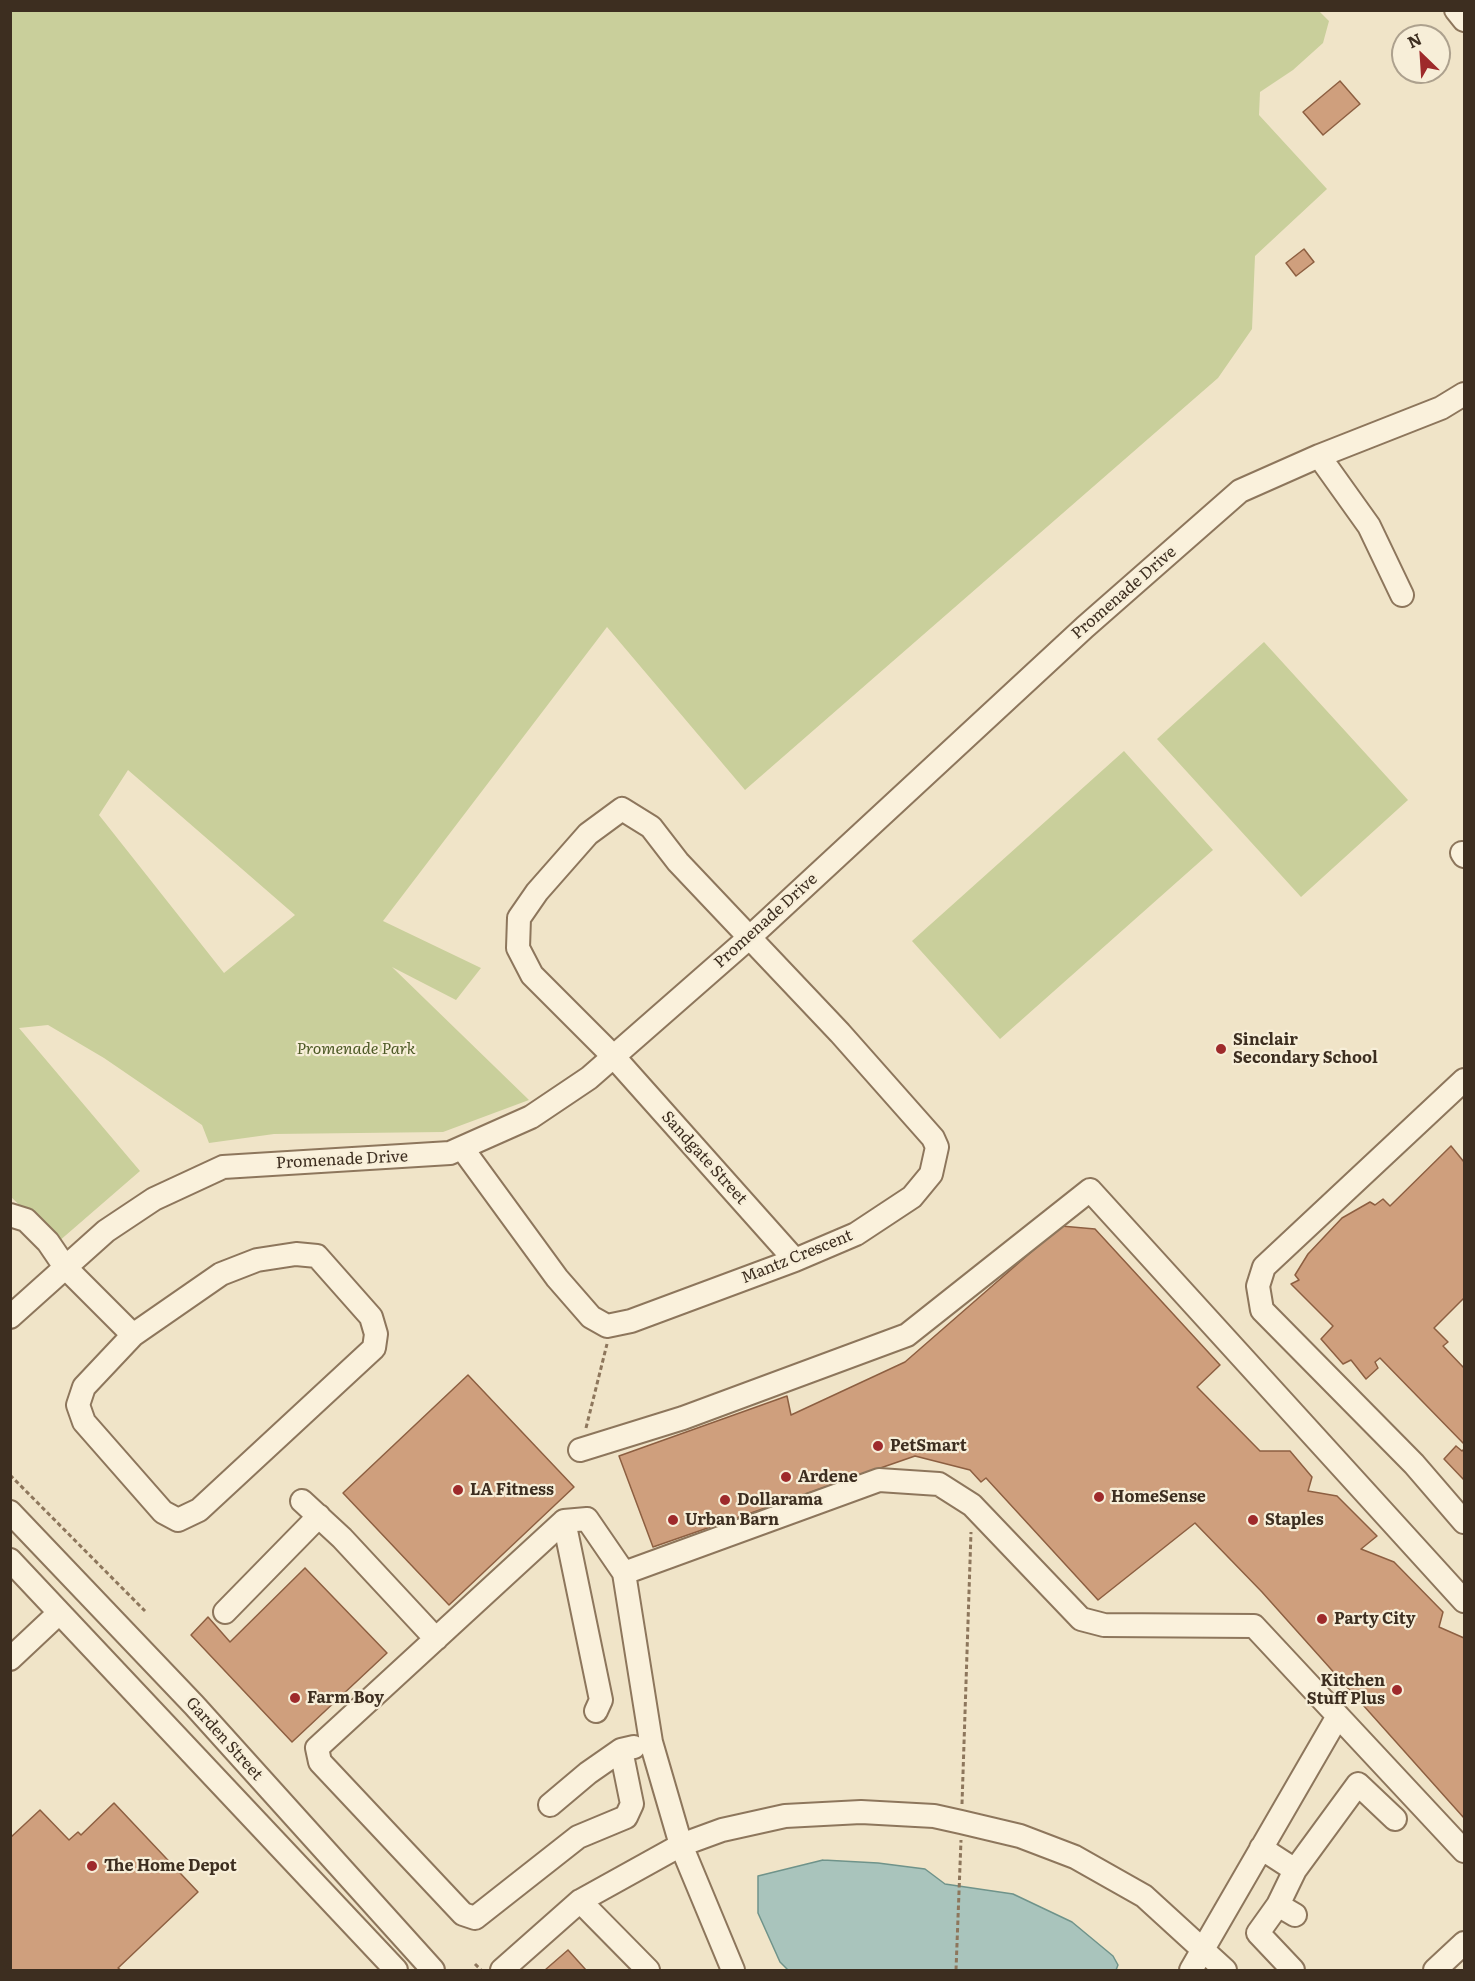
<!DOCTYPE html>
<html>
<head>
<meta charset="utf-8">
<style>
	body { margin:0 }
	#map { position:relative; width:1475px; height:1981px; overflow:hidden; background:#f0e4c8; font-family:Literata,serif }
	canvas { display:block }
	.frame { position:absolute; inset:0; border:12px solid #3d2e20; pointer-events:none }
	.north { position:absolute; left:1391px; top:24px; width:60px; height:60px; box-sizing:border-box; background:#f7eed8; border:2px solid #ada18e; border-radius:50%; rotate:335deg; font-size:16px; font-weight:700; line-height:24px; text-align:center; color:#3d2e20 }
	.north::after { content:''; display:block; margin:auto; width:21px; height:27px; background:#9e2a2b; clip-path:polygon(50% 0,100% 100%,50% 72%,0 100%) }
</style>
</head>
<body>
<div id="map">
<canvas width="1475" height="1981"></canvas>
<div class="frame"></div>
<div class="north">N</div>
</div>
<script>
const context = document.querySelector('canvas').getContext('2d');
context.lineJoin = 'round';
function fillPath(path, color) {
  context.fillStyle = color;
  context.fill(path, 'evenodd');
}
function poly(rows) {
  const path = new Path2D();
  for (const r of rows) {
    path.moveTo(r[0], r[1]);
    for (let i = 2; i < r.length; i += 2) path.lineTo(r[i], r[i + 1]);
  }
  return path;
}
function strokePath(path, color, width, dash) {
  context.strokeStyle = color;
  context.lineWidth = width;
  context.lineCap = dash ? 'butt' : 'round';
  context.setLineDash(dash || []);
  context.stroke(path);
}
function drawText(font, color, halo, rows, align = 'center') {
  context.font = font + ' Literata,serif';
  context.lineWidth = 4.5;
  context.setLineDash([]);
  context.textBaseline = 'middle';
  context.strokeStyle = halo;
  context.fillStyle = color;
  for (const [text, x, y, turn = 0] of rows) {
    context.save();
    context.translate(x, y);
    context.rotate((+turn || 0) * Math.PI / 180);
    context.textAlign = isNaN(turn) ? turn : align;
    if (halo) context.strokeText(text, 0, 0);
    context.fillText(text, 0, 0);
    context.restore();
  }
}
fillPath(poly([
	[10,11,1319,11,1329,21,1323,43,1293,70,1260,92,1259,115,1327,189,1255,256,1252,329,1218,378,745,790,607,627,383,921,481,968,456,1000,392,967,529,1100,443,1132,274,1134,209,1143,202,1125,104,1058,48,1025,19,1028,140,1171,58,1242,10,1196],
	[128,770,295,915,224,973,99,815],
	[1264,642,1408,800,1301,897,1157,739],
	[1124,751,1213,850,1000,1039,912,941]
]), '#c9cf9b');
const water = poly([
	[823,1860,878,1863,925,1869,945,1884,1013,1894,1072,1922,1113,1956,1118,1965,1116,1970,788,1970,780,1962,758,1913,758,1876,823,1860]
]);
fillPath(water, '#a9c4bc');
strokePath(water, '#6f938a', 1.5);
const building = poly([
	[1340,81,1360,104,1323,135,1303,112,1340,81],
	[1304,249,1314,262,1296,276,1286,263,1304,249],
	[1451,1146,1464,1162,1464,1298,1434,1328,1448,1342,1443,1346,1464,1368,1464,1444,1380,1358,1375,1362,1378,1368,1366,1379,1351,1360,1343,1364,1321,1339,1333,1326,1291,1284,1299,1280,1295,1275,1308,1254,1342,1218,1370,1202,1375,1205,1383,1199,1390,1206,1451,1146],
	[1061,1226,1095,1229,1220,1365,1197,1387,1260,1451,1290,1451,1312,1477,1308,1491,1337,1496,1377,1536,1361,1549,1394,1562,1443,1612,1439,1627,1464,1638,1464,1818,1262,1592,1195,1523,1098,1600,986,1478,981,1482,970,1470,915,1456,653,1547,619,1456,787,1396,791,1415,905,1362,1061,1226],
	[468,1375,574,1487,449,1605,343,1493,468,1375],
	[1456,1446,1462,1451,1464,1449,1464,1480,1444,1459,1456,1446],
	[305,1568,387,1653,292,1742,191,1635,208,1617,230,1642,305,1568],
	[114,1803,198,1892,118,1968,121,1970,10,1970,10,1838,40,1810,69,1840,78,1832,81,1835,114,1803],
	[568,1950,586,1970,545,1970,568,1950]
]);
fillPath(building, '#cf9f7d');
strokePath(building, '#8d5f41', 1.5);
const minor = poly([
	[1456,10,1464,20],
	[1319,456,1369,526,1402,595],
	[1462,853,1464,856],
	[1464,1080,1264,1267,1258,1286,1262,1310,1414,1464,1464,1522],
	[462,1148,557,1278,591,1317,607,1326,631,1321,795,1260,856,1234,912,1197,931,1174,937,1147,933,1138,840,1033,678,862,651,827,622,809,588,834,537,892,519,918,518,948,532,975,614,1057,795,1260],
	[10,1215,26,1220,48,1242,65,1267,133,1335,84,1387,78,1405,84,1422,163,1512,178,1520,199,1510,374,1348,376,1334,371,1317,317,1256,296,1254,257,1260,221,1274,133,1335],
	[10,1317,106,1231,154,1199,223,1167,450,1153,531,1117,589,1078,750,937,1085,627,1240,491,1319,456,1441,408,1464,394],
	[580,1450,683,1418,907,1335,1090,1190,1464,1601],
	[302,1501,342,1538,436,1639],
	[10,1512,194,1705,433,1970],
	[564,1521,601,1700,596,1711],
	[10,1560,396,1970],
	[225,1612,319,1516],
	[10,1659,59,1613],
	[621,1750,632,1804,626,1817,578,1837,475,1918,463,1914,320,1762,317,1748,564,1521,587,1519,624,1573],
	[550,1805,588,1773,621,1750,634,1747],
	[1261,1848,1295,1870,1278,1905,1295,1915],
	[1295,1870,1358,1784,1395,1819],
	[580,1901,648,1970],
	[1278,1905,1258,1933,1293,1970],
	[502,1970,580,1901,681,1845,722,1830,785,1816,861,1812,934,1816,961,1822,1020,1836,1075,1857,1144,1896,1225,1970],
	[733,1970,681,1845,651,1742,624,1573,879,1480,939,1484,972,1505,1081,1619,1104,1625,1254,1626,1464,1851],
	[1191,1970,1338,1716],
	[1435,1970,1464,1943]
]);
strokePath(minor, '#8d765c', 26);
strokePath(poly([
	[586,1428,607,1344],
	[10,1475,145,1611],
	[962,1804,971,1532],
	[475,1964,481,1970],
	[956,1970,961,1840]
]), '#8d765c', 3, [4.5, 3]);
strokePath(minor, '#faf1dc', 22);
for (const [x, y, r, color] of [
	[1221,1049,6,"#9e2a2b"],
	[878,1446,6,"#9e2a2b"],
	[786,1477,6,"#9e2a2b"],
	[458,1490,6,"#9e2a2b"],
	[1099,1497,6,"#9e2a2b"],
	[725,1500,6,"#9e2a2b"],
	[673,1520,6,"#9e2a2b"],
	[1253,1520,6,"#9e2a2b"],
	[1322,1619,6,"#9e2a2b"],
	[1397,1690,6,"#9e2a2b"],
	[295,1698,6,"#9e2a2b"],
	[92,1866,6,"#9e2a2b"]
]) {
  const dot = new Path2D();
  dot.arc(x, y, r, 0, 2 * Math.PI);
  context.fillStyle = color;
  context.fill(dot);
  strokePath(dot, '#f7eed8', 2);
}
drawText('16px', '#3d2e20', '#f7eed8', [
	["Promenade Drive",1124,593,-41],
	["Promenade Drive",766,921,-42],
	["Sandgate Street",704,1158,48],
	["Promenade Drive",342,1160,-3],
	["Mantz Crescent",797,1257,-22],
	["Garden Street",224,1739,48]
]);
drawText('bold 16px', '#3d2e20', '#f7eed8', [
	["Sinclair",1233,1040],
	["Secondary School",1233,1058],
	["PetSmart",890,1446],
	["Ardene",798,1477],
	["LA Fitness",470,1490],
	["HomeSense",1111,1497],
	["Dollarama",737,1500],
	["Urban Barn",685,1520],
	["Staples",1265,1520],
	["Party City",1334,1619],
	["Kitchen",1385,1681,"right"],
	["Stuff Plus",1385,1699,"right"],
	["Farm Boy",307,1698],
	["The Home Depot",104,1866]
], 'left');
drawText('italic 16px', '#4d5a26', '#f7eed8', [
	["Promenade Park",356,1049]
]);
</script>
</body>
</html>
